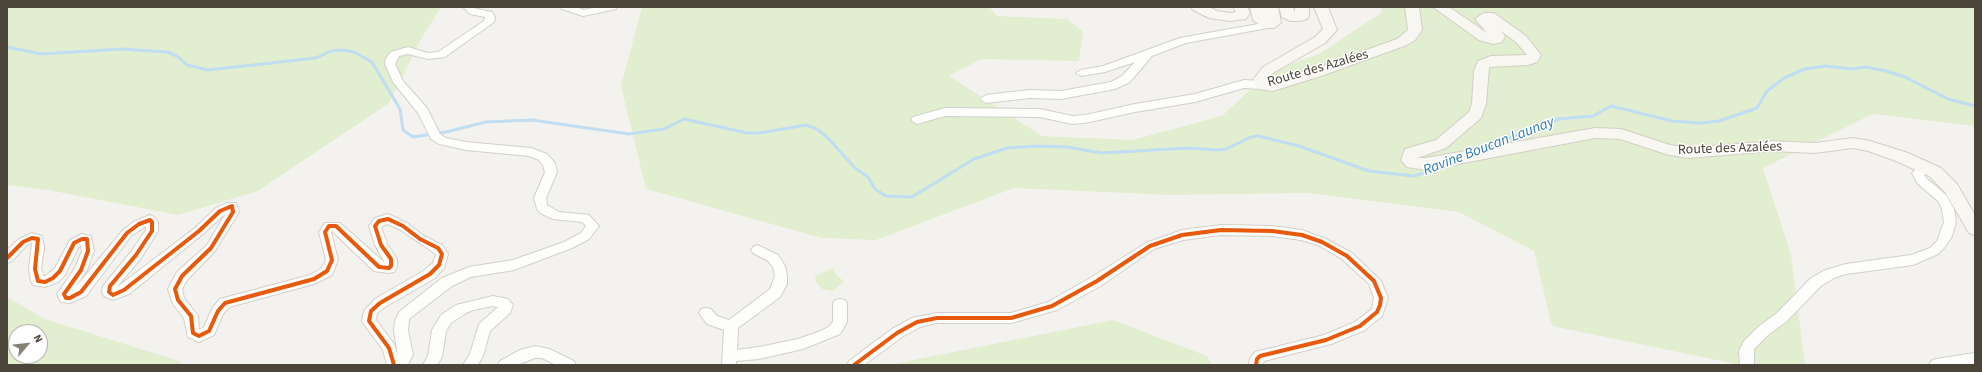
<!DOCTYPE html>
<html>
<head>
<meta charset="utf-8">
<style>
	body { margin:0 }
	#map { position:relative; width:1982px; height:372px; overflow:hidden; background:#f4f2ee; font-family:"Source Sans 3",sans-serif }
	canvas { display:block }
	.frame { position:absolute; inset:0; border:8px solid #4b4439; pointer-events:none }
	.north { position:absolute; left:8px; top:324px; width:40px; height:40px; box-sizing:border-box; background:#fff; border:1px solid #b7b4b0; border-radius:50%; rotate:62deg; font-size:11px; font-weight:700; line-height:16px; text-align:center; color:#4b4439 }
	.north::after { content:''; display:block; margin:auto; width:14px; height:18px; background:#868178; clip-path:polygon(50% 0,100% 100%,50% 72%,0 100%) }
</style>
</head>
<body>
<div id="map">
<canvas width="1982" height="372"></canvas>
<div class="frame"></div>
<div class="north">N</div>
</div>
<script>
const context = document.querySelector('canvas').getContext('2d');
context.lineJoin = 'round';
function fillPath(path, color) {
  context.fillStyle = color;
  context.fill(path, 'evenodd');
}
function poly(rows) {
  const path = new Path2D();
  for (const r of rows) {
    path.moveTo(r[0], r[1]);
    for (let i = 2; i < r.length; i += 2) path.lineTo(r[i], r[i + 1]);
  }
  return path;
}
function strokePath(path, color, width, dash) {
  context.strokeStyle = color;
  context.lineWidth = width;
  context.lineCap = dash ? 'butt' : 'round';
  context.setLineDash(dash || []);
  context.stroke(path);
}
function drawText(font, color, halo, rows, align = 'center') {
  context.font = font + ' "Source Sans 3",sans-serif';
  context.lineWidth = 3;
  context.setLineDash([]);
  context.textBaseline = 'middle';
  context.strokeStyle = halo;
  context.fillStyle = color;
  for (const [text, x, y, turn = 0] of rows) {
    context.save();
    context.translate(x, y);
    context.rotate((+turn || 0) * Math.PI / 180);
    context.textAlign = isNaN(turn) ? turn : align;
    if (halo) context.strokeText(text, 0, 0);
    context.fillText(text, 0, 0);
    context.restore();
  }
}
fillPath(poly([
	[7,7,441,7,420,41,389,103,258,191,178,215,48,190,7,185],
	[642,7,989,7,997,16,1067,19,1083,32,1079,61,981,59,949,76,1042,136,1132,140,1222,116,1269,72,1319,54,1381,13,1382,7,1975,7,1975,126,1873,114,1763,168,1791,255,1805,365,1741,365,1552,326,1534,251,1459,212,1308,193,1170,195,1014,188,876,240,822,238,646,189,621,86],
	[833,268,837,276,844,281,833,291,822,289,816,282,815,276],
	[7,297,45,319,179,361,182,365,7,365],
	[16,332,40,332,40,356,16,356],
	[1113,320,1207,356,1212,365,889,365]
]), '#e1eecf');
strokePath(poly([
	[7,47,41,54,122,49,167,52,177,56,187,65,208,70,316,58,331,51,342,50,354,52,372,62,400,109,403,130,413,137,446,132,486,122,532,120,629,134,664,129,684,119,747,133,759,133,806,125,817,129,827,137,855,168,868,177,875,189,886,196,912,197,974,159,1007,148,1037,146,1067,147,1102,153,1188,148,1218,150,1226,149,1251,137,1258,136,1299,146,1369,171,1414,176,1446,166],
	[1482,149,1559,119,1593,116,1611,106,1672,121,1700,123,1719,121,1757,108,1767,91,1784,78,1805,69,1825,66,1852,69,1866,67,1886,71,1905,77,1948,99,1975,106]
]), '#c0ddf1', 3);
const street = poly([
	[463,7,474,7,477,9,492,12,495,17,494,22,445,57,428,59,408,54,399,56,395,64,403,81,427,108,440,134,446,138,466,142,531,148,547,154,555,163,557,172,546,198,547,205,559,212,589,215,599,226,589,239,572,248,514,270,471,277,452,286,409,319,408,331,413,354,408,365,387,365,383,350,362,321,364,311,375,299,425,270,433,263,436,254,399,229,387,224,381,227,387,244,397,259,397,266,394,272,389,273,374,271,332,231,331,232,338,260,332,275,314,284,229,307,223,314,214,335,199,342,188,337,184,318,173,304,168,289,177,272,207,245,226,213,203,234,129,294,113,300,104,296,102,292,103,286,131,252,146,230,146,226,131,236,86,296,70,303,61,302,57,294,75,268,82,251,81,245,79,246,65,275,58,282,45,287,33,285,31,281,29,269,32,243,27,245,12,261,7,263,7,250,19,239,32,233,42,236,44,247,41,269,44,277,55,268,70,240,82,234,91,236,94,251,87,270,74,289,123,230,135,221,150,215,154,217,158,222,158,231,141,258,116,288,195,228,216,208,227,203,236,203,239,212,215,251,187,280,182,289,184,298,198,316,199,330,204,327,213,307,220,299,310,275,322,268,326,260,319,232,325,223,340,223,385,263,375,245,369,226,375,218,388,214,407,223,424,236,442,245,448,254,444,268,435,278,385,307,377,313,376,320,394,344,398,356,394,331,395,321,399,312,442,278,469,267,513,260,564,242,581,233,586,226,582,222,553,219,540,213,537,209,534,198,545,172,543,165,539,160,529,156,466,150,439,144,431,139,418,113,393,82,385,64,386,58,391,52,408,47,428,53,438,52,484,21,485,17,470,14,463,7],
	[561,7,576,7,584,10,597,7,617,7,616,9,583,16,562,9,561,7],
	[1269,22,1273,23,1274,25,1273,27,1186,43,1152,56,1130,82,1115,89,1061,99,1029,98,986,103,980,99,986,95,1029,90,1061,91,1111,82,1122,76,1135,62,1105,72,1081,76,1076,73,1081,70,1103,66,1180,38,1269,22],
	[1244,80,1261,81,1266,85,1261,89,1244,88,1195,102,1135,112,1085,123,1072,124,1040,117,945,116,917,124,911,120,913,117,945,108,1040,109,1072,116,1085,115,1135,104,1195,94,1244,80],
	[1926,163,1930,164,1932,167,1924,174,1926,178,1946,195,1954,209,1956,222,1952,236,1945,247,1938,254,1913,265,1846,274,1834,278,1821,286,1787,321,1768,335,1754,349,1754,365,1740,365,1739,351,1744,341,1758,327,1777,313,1811,278,1825,270,1846,264,1911,255,1930,248,1937,241,1944,222,1942,209,1938,201,1917,183,1912,173,1922,164,1926,163],
	[1221,225,1272,226,1302,230,1326,239,1352,253,1381,281,1388,298,1382,316,1365,330,1331,344,1264,361,1263,365,1249,365,1250,359,1255,352,1324,335,1355,322,1372,309,1374,298,1369,284,1342,259,1318,245,1301,240,1272,236,1221,235,1183,240,1154,249,1102,285,1057,310,1011,323,937,323,920,327,902,337,864,365,847,365,849,361,892,329,912,318,937,313,1011,313,1048,302,1092,277,1146,243,1182,230,1221,225],
	[757,245,778,255,785,266,787,276,787,284,780,297,738,328,737,350,759,347,798,339,821,331,830,326,833,321,833,304,835,300,840,299,845,300,847,304,847,322,840,334,803,349,759,359,736,361,736,365,722,365,724,330,707,324,699,313,701,309,706,308,711,309,717,316,729,320,770,289,775,276,773,267,768,261,753,253,751,250,753,247,757,245],
	[493,296,508,299,513,305,510,313,490,331,483,356,478,365,463,365,470,354,479,324,498,307,493,306,473,310,466,313,451,323,446,331,442,357,437,365,423,365,428,356,432,330,441,315,456,305,493,296],
	[535,346,549,349,574,361,576,365,556,365,542,358,535,358,517,365,498,365,500,361,520,350,535,346],
	[1975,353,1975,365,1929,365,1931,361,1936,359,1975,353]
]);
const secondary = poly([
	[1191,7,1209,7,1217,11,1230,13,1236,12,1233,7,1247,7,1250,13,1246,19,1230,21,1209,18,1193,10,1191,7],
	[1250,7,1264,7,1266,16,1264,7,1278,7,1281,23,1274,28,1264,28,1253,20,1250,7],
	[1279,7,1293,7,1295,13,1295,7,1309,7,1309,16,1307,19,1300,21,1290,21,1282,17,1279,7],
	[1314,7,1328,7,1337,30,1325,43,1273,73,1268,81,1314,69,1397,39,1408,30,1405,7,1419,7,1422,30,1415,40,1407,45,1324,75,1273,91,1258,89,1253,80,1263,67,1315,37,1323,29,1314,7],
	[1433,7,1449,7,1487,33,1475,19,1484,13,1494,13,1526,36,1541,55,1537,62,1528,65,1489,67,1486,104,1481,118,1446,148,1417,158,1426,158,1595,128,1621,129,1670,145,1689,148,1772,141,1815,143,1853,138,1870,141,1908,153,1941,168,1957,184,1975,215,1975,235,1969,233,1945,192,1929,176,1896,161,1868,151,1853,148,1815,153,1772,151,1689,158,1669,155,1620,139,1595,138,1426,170,1407,167,1401,160,1405,149,1436,140,1469,112,1472,104,1474,71,1478,61,1491,56,1527,55,1516,42,1501,31,1505,36,1502,42,1493,44,1479,40,1433,7]
]);
strokePath(street, '#d2d0cb', 2);
strokePath(secondary, '#d3cfc5', 2);
fillPath(street, '#fdfdfc');
fillPath(secondary, '#f7f6f1');
strokePath(poly([
	[7,258,23,242,32,238,38,239,35,269,38,281,45,282,53,278,60,271,74,243,82,239,87,239,88,251,81,270,64,294,66,298,70,298,81,292,127,233,139,224,150,220,152,222,152,231,136,255,110,286,109,292,113,295,124,290,199,231,220,211,232,206,233,212,211,248,182,276,175,289,178,300,191,316,193,333,199,336,209,331,218,311,225,303,314,279,327,271,332,260,325,232,329,226,336,226,379,267,389,268,391,266,391,259,381,245,375,226,379,221,388,219,403,226,420,239,438,248,442,254,439,265,430,274,380,303,371,311,369,321,389,348,394,365],
	[854,365,897,333,917,322,937,318,1011,318,1052,306,1097,281,1150,246,1182,235,1221,230,1272,231,1302,235,1322,242,1347,256,1374,281,1381,298,1380,305,1377,312,1360,326,1326,340,1260,356,1257,359,1256,365]
]), '#e8590c', 4);
drawText('14px', '#4b4439', '#fff', [
	["Route des Azalées",1318,69,-16],
	["Route des Azalées",1730,149,-2]
]);
drawText('italic 15px', '#2e7ab2', '#fff', [
	["Ravine Boucan Launay",1489,147,-21]
]);
</script>
</body>
</html>
